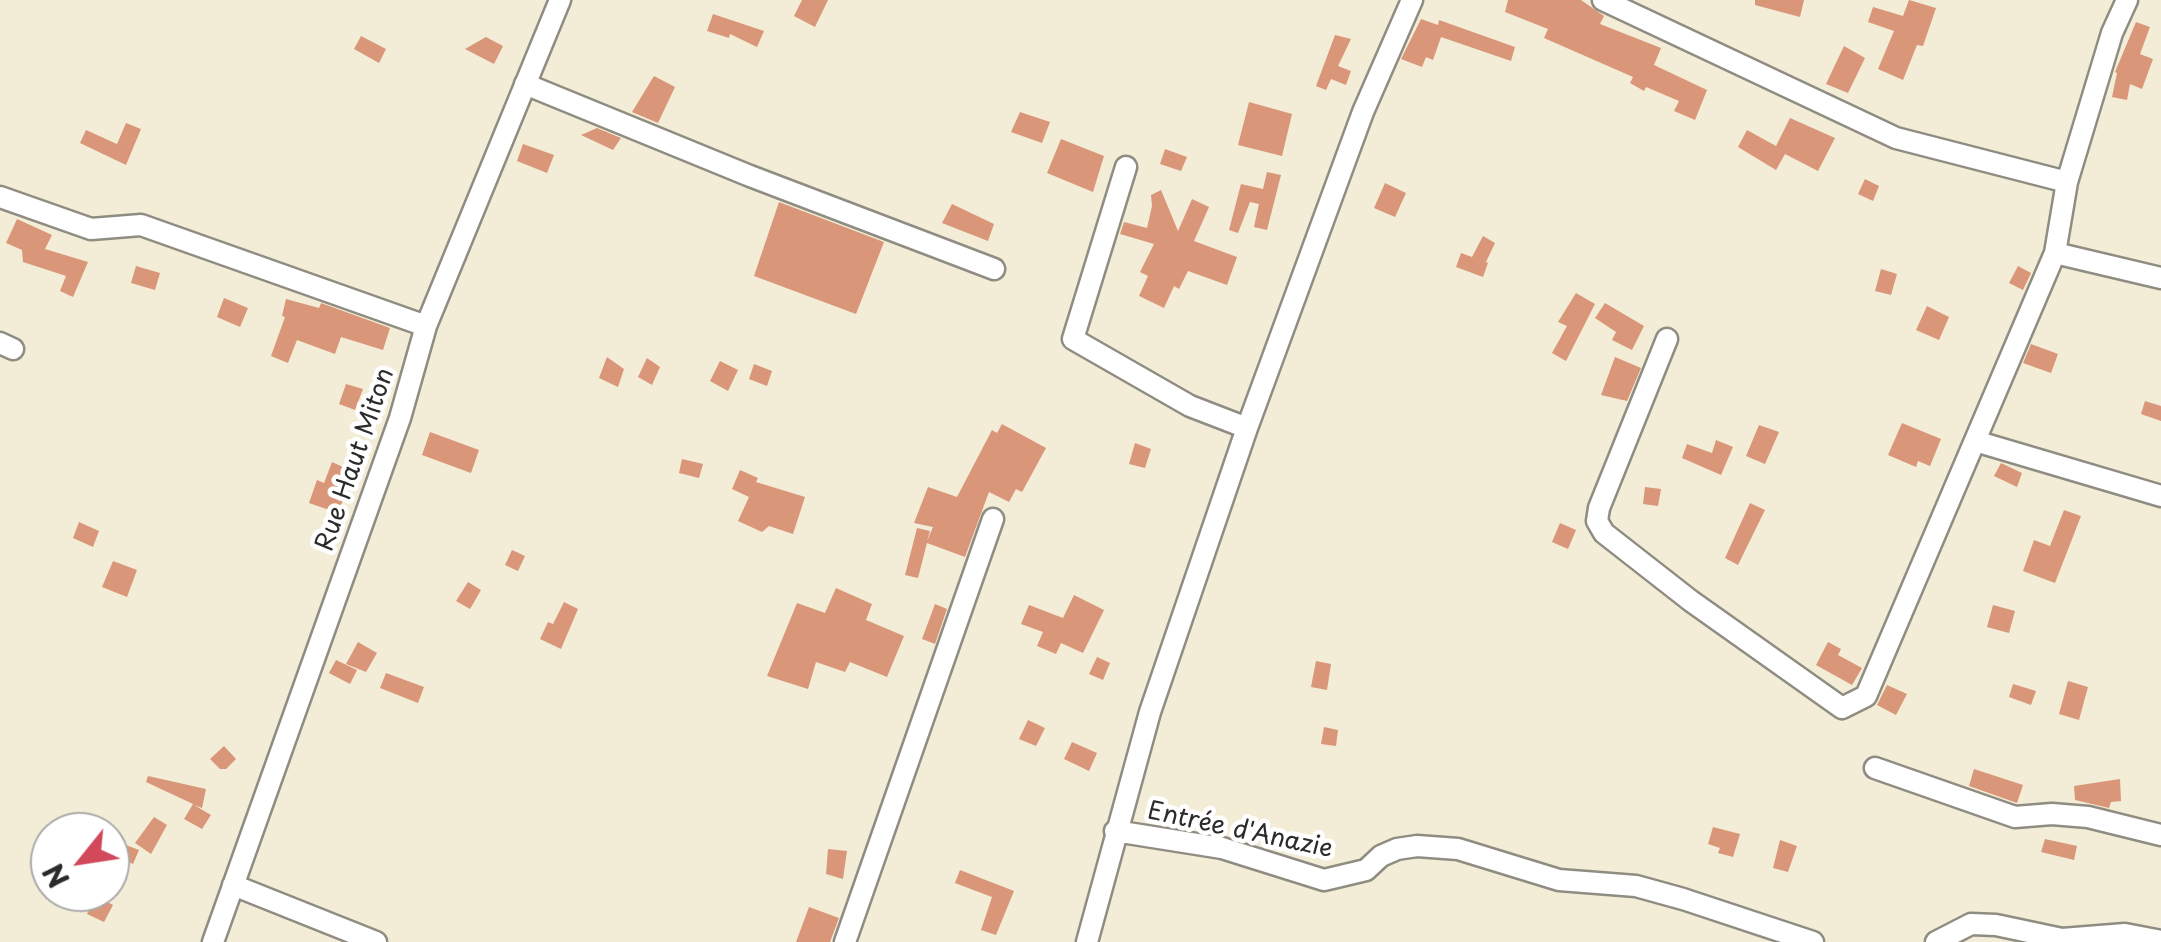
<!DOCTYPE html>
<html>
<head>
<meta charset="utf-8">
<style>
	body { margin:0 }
	#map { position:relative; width:2161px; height:942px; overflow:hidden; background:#f3edd8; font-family:"Playpen Sans",sans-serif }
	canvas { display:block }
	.north { position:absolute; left:30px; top:812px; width:100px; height:100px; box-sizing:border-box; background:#fff; border:2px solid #aaa; border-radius:50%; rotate:240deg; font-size:28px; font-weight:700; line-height:40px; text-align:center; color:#2b2b2b }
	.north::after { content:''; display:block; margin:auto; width:35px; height:45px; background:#d1495b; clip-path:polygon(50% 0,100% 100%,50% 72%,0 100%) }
</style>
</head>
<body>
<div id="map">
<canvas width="2161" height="942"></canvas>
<div class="north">N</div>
</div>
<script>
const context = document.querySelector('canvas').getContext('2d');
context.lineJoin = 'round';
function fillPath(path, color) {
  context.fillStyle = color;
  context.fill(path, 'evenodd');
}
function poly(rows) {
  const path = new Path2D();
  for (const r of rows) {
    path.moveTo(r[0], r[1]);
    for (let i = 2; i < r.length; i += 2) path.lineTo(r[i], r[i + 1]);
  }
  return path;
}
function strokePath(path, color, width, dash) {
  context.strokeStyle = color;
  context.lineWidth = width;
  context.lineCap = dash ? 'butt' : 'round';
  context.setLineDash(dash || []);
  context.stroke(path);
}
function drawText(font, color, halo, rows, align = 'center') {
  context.font = font + ' "Playpen Sans",sans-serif';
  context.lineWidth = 9;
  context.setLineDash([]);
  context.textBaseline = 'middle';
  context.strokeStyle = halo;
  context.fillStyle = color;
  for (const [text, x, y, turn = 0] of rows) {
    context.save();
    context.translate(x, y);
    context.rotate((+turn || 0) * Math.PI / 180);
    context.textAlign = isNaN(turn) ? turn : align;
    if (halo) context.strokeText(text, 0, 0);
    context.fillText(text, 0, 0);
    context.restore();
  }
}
fillPath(poly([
	[802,0,828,0,815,27,794,16],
	[1508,0,1581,0,1604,16,1600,24,1661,48,1654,65,1707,90,1695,120,1674,111,1679,101,1646,87,1644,91,1630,83,1633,77,1544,38,1548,29,1505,12],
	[1755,0,1804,0,1800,17,1755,5],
	[1909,0,1936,8,1923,46,1917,45,1903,80,1878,69,1894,31,1868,22,1873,7,1903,16],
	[713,14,764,31,757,47,730,34,729,38,707,31],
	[1421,19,1438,25,1439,20,1515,47,1511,61,1441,37,1433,60,1426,57,1422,67,1401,59],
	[2136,22,2150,27,2140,54,2153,59,2142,89,2130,84,2127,100,2112,97,2117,73,2115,72],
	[1335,35,1351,39,1338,66,1351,71,1346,85,1331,79,1326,90,1316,86],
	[361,36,386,49,379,63,354,49],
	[486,37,503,46,494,64,465,49],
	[1844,46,1865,58,1848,93,1826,84],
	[654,76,675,87,658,123,632,112],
	[1249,102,1292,114,1282,156,1238,145],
	[1020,112,1050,122,1042,143,1011,132],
	[1790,118,1835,138,1818,171,1785,154,1776,170,1738,147,1747,130,1776,146],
	[126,123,141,129,126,165,80,143,86,130,117,144],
	[597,128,621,138,613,150,581,135],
	[1061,139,1104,156,1093,192,1047,173],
	[523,144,554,155,547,173,517,161],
	[1165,149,1187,157,1181,171,1160,164],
	[1267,172,1281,175,1267,230,1254,227,1259,204,1250,202,1238,233,1229,230,1241,184,1263,189],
	[1865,179,1879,186,1873,201,1858,194],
	[1385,183,1406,193,1395,217,1374,208],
	[1161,190,1178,231,1192,199,1209,207,1194,241,1237,257,1227,285,1188,271,1179,289,1174,286,1164,308,1139,296,1148,276,1140,272,1154,244,1120,234,1124,222,1147,228,1152,206,1151,195],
	[779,202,884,242,856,314,754,276],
	[952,204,994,224,988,241,942,223],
	[17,219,52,235,45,249,88,262,73,297,60,291,66,276,23,262,22,250,6,243],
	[1483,236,1495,243,1486,262,1488,263,1483,277,1456,267,1461,253,1472,257],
	[136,266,160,273,155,290,131,283],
	[2018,266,2031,273,2023,290,2009,283],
	[1881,269,1897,274,1891,295,1875,291],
	[1576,293,1595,304,1566,361,1552,353,1567,326,1558,322],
	[224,298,248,308,240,327,217,317],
	[286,299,319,308,321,303,390,328,383,350,341,337,335,354,297,340,288,363,271,356,285,317,282,316],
	[1605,303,1644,326,1632,350,1612,340,1616,332,1595,318],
	[1927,306,1949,317,1939,340,1916,330],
	[2031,344,2058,354,2051,373,2023,363],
	[607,357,624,369,618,387,599,378],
	[1615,357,1641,368,1627,401,1601,395],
	[647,358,660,367,652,385,638,377],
	[720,361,738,370,728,391,710,381],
	[754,364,772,371,767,386,749,379],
	[346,384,363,389,355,410,339,404],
	[2145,401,2161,406,2161,421,2141,414],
	[1902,423,1941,439,1930,466,1918,461,1916,467,1888,455],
	[1002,424,1046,448,1022,492,1016,489,1009,502,989,492,965,557,927,543,918,578,905,575,917,528,930,531,927,541,933,527,914,523,928,487,957,497,992,430,997,433],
	[1759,425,1779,432,1765,464,1746,456],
	[430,432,479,450,471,473,422,455],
	[1716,440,1733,447,1721,475,1682,458,1687,444,1712,453],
	[1135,443,1151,449,1145,468,1129,464],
	[682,459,703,464,699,478,679,473],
	[332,462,354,472,338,513,309,503,317,480,324,483],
	[2001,463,2022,473,2017,487,1994,476],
	[740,470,758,478,756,482,805,497,793,534,769,526,762,532,738,521,749,497,732,489],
	[1645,487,1661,489,1658,506,1643,504],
	[1750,503,1765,510,1738,565,1725,558],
	[2064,510,2081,516,2055,583,2023,571,2034,540,2050,546],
	[79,522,99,531,93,547,73,538],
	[1560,523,1576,530,1568,549,1552,542],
	[512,550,525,556,518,571,505,565],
	[113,561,137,570,127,597,102,587],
	[468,582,481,590,470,609,456,601],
	[836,588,872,604,866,620,904,636,887,677,850,662,845,672,816,662,808,689,767,676,797,603,825,613],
	[1074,595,1104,610,1083,653,1061,643,1056,654,1037,646,1043,632,1021,624,1029,605,1063,618],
	[564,602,578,609,561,649,540,639,548,622,553,624],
	[935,604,947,609,935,644,922,639],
	[1993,605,2015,611,2009,633,1987,627],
	[358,642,377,653,366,672,346,664],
	[1828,642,1841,649,1838,655,1862,668,1852,685,1816,665],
	[1097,657,1110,663,1103,680,1089,674],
	[336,660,357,670,350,684,329,673],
	[1316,661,1331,664,1327,690,1311,687],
	[386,673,424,687,418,703,380,688],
	[2068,681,2088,687,2079,720,2059,714],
	[2013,684,2036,691,2031,705,2009,697],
	[1887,685,1907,694,1896,715,1877,705],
	[1028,720,1045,728,1036,746,1019,739],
	[1324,727,1338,730,1336,746,1321,744],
	[1072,742,1097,753,1089,771,1064,759],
	[224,746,236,759,226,769,220,769,210,759],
	[1974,769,2023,785,2017,803,1969,786],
	[148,776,206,789,202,808,194,805,211,815,202,829,184,819,193,804,146,782],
	[2120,779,2121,801,2111,802,2109,808,2075,800,2074,786],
	[154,817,167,825,151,854,135,843],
	[1713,827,1740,834,1733,857,1718,853,1720,848,1708,844],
	[2045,839,2077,846,2074,860,2041,852],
	[1780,840,1797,846,1788,872,1773,868],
	[123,844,139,850,133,864,117,857],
	[828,849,847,851,843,879,826,874],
	[960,870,1014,891,996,935,981,930,992,897,955,883],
	[96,896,113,905,104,922,87,914],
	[809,907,839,918,830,942,796,942]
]), '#d99678');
const minor = poly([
	[1603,0,1896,138,2067,182],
	[525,84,750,176,994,269],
	[1126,167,1073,339,1190,406,1247,428],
	[0,197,91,229,141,225,426,326],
	[2055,253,2067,182,2112,33,2127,0],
	[1667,339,1599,508,1597,521,1604,533,1691,601,1842,708,1866,696,2055,253,2161,278],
	[0,343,13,349],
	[1975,441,2161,496],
	[1875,768,2015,817,2052,814,2088,817,2161,835],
	[1115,831,1222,848,1324,880,1366,870,1381,856,1397,849,1417,846,1458,849,1559,880,1636,886,1683,899,1813,942],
	[233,885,376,942],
	[213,942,400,418,426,326,560,0],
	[845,942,993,519],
	[1087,942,1150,712,1247,428,1363,112,1412,0],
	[1936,942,1971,924,1996,925,2062,939,2125,934,2161,941]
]);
strokePath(minor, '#8f8c82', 25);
strokePath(minor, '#fff', 20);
drawText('25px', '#2b2b2b', '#fff', [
	["Rue Haut Miton",356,460,-71],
	["Entrée d'Anazie",1240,831,12]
]);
</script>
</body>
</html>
